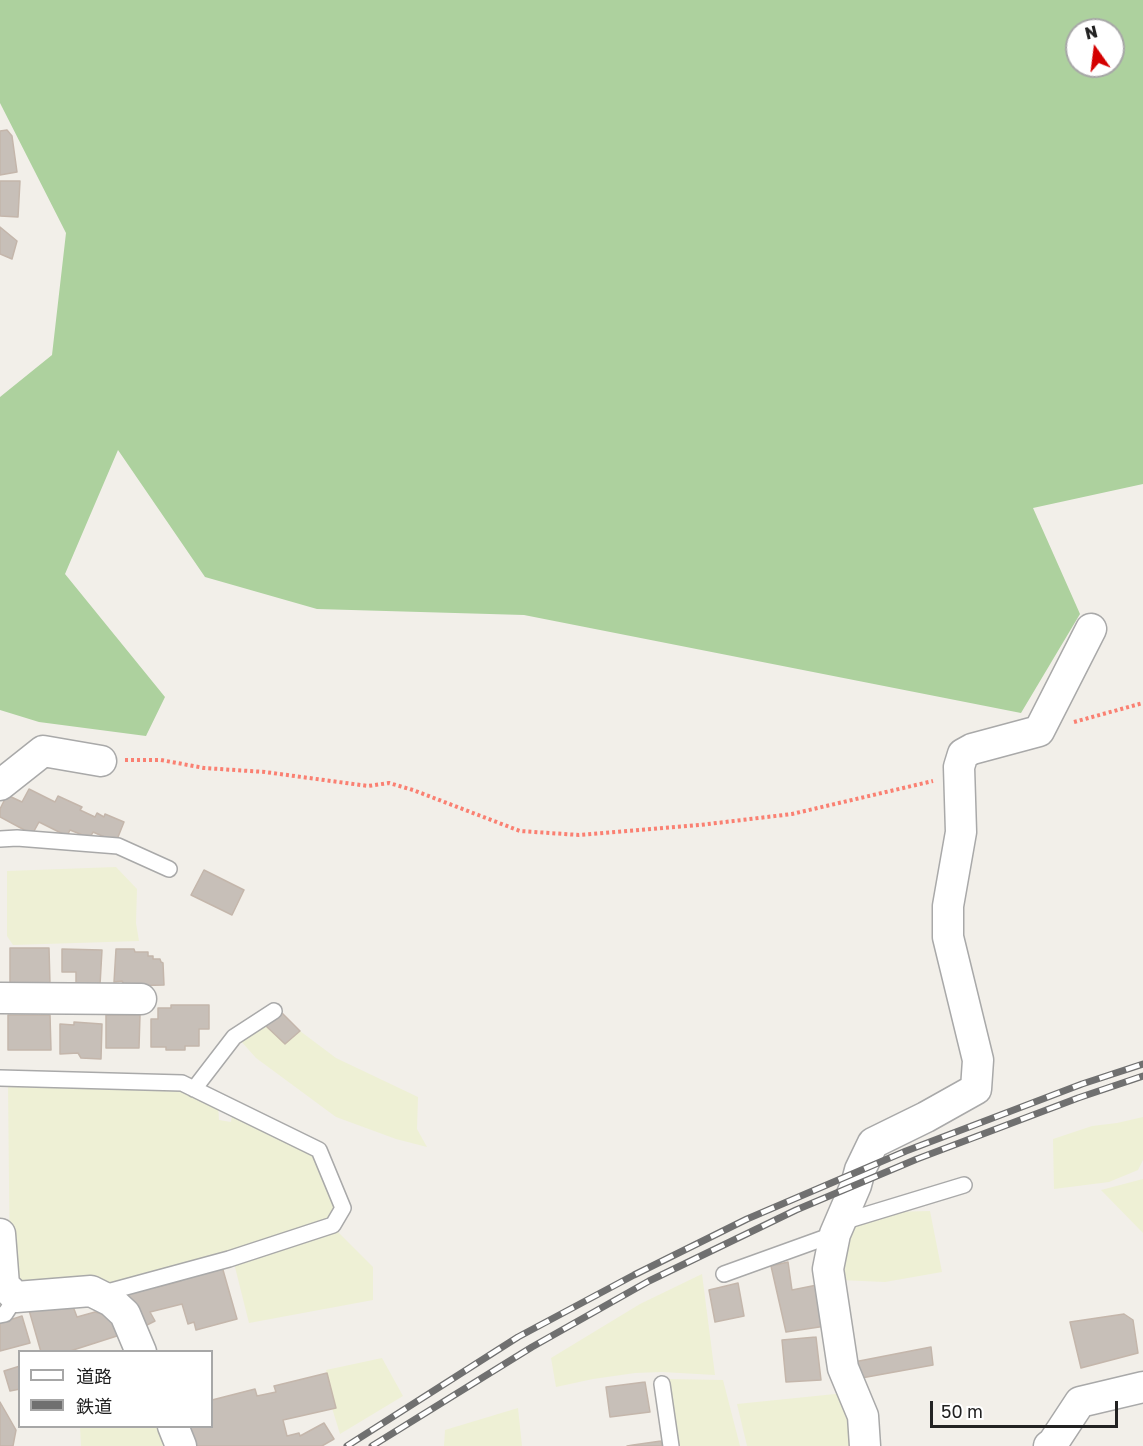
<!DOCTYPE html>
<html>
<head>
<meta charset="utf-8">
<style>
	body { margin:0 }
	#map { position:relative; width:1143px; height:1446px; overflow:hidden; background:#f2efe9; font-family:"Golos Text","Noto Sans JP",sans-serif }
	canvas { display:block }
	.legend { position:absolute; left:18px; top:1350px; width:195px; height:78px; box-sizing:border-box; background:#fff; border:2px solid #a7a7a7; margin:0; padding:8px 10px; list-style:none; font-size:18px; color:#222 }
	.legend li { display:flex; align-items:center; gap:12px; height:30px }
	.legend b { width:30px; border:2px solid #a7a7a7 }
	.north { position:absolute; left:1065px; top:18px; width:60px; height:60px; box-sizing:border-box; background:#fff; border:2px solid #a7a7a7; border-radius:50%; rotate:346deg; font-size:16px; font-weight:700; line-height:24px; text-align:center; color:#222 }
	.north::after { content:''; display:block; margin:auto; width:21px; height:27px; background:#d40000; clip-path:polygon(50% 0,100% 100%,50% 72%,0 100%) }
	.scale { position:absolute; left:930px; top:1401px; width:188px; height:27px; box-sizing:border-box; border:3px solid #222; border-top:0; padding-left:8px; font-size:18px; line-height:21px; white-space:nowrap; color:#222; -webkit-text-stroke:4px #fff; paint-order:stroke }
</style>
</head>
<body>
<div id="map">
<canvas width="1143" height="1446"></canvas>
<ul class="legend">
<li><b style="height:8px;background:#fff"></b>道路</li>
<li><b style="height:8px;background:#707070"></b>鉄道</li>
</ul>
<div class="north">N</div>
<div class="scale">50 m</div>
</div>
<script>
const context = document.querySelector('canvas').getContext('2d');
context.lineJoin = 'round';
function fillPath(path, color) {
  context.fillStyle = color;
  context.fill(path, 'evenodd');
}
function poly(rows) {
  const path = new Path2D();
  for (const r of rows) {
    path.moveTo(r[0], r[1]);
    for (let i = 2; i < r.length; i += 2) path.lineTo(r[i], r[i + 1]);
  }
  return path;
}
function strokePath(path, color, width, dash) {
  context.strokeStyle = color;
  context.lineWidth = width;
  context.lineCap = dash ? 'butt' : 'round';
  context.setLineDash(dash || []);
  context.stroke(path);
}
fillPath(poly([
	[116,867,137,889,136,923,139,941,13,945,7,936,7,871],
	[266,1026,285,1044,300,1031,336,1058,418,1097,417,1129,427,1147,396,1139,336,1117,256,1058,240,1040],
	[8,1083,192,1089,218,1105,219,1120,231,1122,233,1107,315,1151,340,1211,332,1223,158,1276,64,1289,10,1283],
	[1143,1117,1143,1160,1138,1170,1109,1182,1054,1189,1053,1139,1092,1126,1117,1123],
	[1143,1179,1143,1233,1101,1190],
	[930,1211,942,1272,885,1282,839,1280,846,1226,890,1212],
	[334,1228,373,1267,373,1300,249,1323,233,1259],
	[702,1274,715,1375,662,1372,635,1373,593,1379,556,1387,551,1358,640,1304],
	[382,1358,403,1396,340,1434,332,1408,336,1407,326,1370],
	[667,1379,723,1380,740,1446,675,1446],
	[845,1393,857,1446,747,1446,737,1404],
	[518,1408,522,1446,444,1446,445,1430],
	[80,1427,165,1427,173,1446,81,1446]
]), '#eef0d5');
fillPath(poly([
	[0,0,1143,0,1143,484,1033,508,1080,614,1021,713,524,615,317,609,205,577,118,450,65,574,165,697,146,736,39,722,0,710,0,397,52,355,66,233,0,103],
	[1077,30,1113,30,1113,66,1077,66]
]), '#add19e');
const building = poly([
	[7,130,12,136,17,172,0,175,0,131,7,130],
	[0,181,20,181,18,217,0,216,0,181],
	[0,227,17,241,12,259,0,254,0,227],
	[29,789,55,802,58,796,82,807,80,810,95,817,97,813,104,817,105,814,124,822,116,842,93,832,90,838,70,830,67,836,39,822,33,833,30,833,0,817,0,809,7,795,22,802,29,789],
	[204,870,244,890,232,915,191,895,204,870],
	[10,948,49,948,50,984,10,986,10,948],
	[62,949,102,950,100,985,76,986,76,972,62,972,62,949],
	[116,949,134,949,135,952,148,952,148,956,153,956,153,959,160,959,161,962,163,963,164,985,125,986,122,981,114,982,116,949],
	[171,1005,209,1005,209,1029,199,1029,199,1046,185,1046,185,1050,166,1050,166,1047,151,1047,151,1019,158,1019,158,1008,171,1008,171,1005],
	[280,1011,300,1031,285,1044,266,1026,280,1011],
	[8,1015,50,1015,51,1050,8,1050,8,1015],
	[106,1015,140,1015,139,1048,106,1048,106,1015],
	[74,1022,102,1024,101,1059,81,1058,78,1053,60,1054,60,1024,74,1025,74,1022],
	[788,1262,792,1290,817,1285,826,1326,786,1332,771,1266,788,1262],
	[221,1263,237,1319,196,1330,194,1322,188,1324,182,1304,150,1312,155,1321,135,1331,118,1297,152,1282,154,1288,181,1281,179,1275,221,1263],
	[738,1283,744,1316,715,1322,709,1290,738,1283],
	[70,1306,74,1309,77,1317,95,1312,109,1316,120,1335,67,1352,41,1352,29,1310,70,1306],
	[1124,1314,1133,1320,1138,1353,1081,1368,1070,1322,1124,1314],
	[22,1316,30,1343,0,1351,0,1323,22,1316],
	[816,1337,821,1380,786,1382,782,1340,816,1337],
	[931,1347,933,1365,856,1379,854,1362,931,1347],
	[20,1366,20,1389,10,1391,4,1371,20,1366],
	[327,1373,336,1408,283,1420,287,1436,299,1433,300,1436,324,1423,334,1439,322,1446,191,1446,186,1426,212,1426,212,1400,255,1389,257,1396,276,1392,274,1386,327,1373],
	[645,1382,650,1412,610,1417,606,1387,645,1382],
	[0,1402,16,1430,13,1446,0,1446,0,1402],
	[661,1441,662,1446,627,1446,633,1445,661,1441]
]);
fillPath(building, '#c7bfb8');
strokePath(building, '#c4b6ab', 1.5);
const lane = poly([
	[0,839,17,838,118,846,169,869],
	[0,1078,182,1083,319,1150,343,1208,333,1225,229,1259,100,1294],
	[194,1089,234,1037,274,1011],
	[839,1223,964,1185],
	[724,1274,835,1234],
	[0,1315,5,1314,16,1297],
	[662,1384,671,1446]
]);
const street = poly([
	[0,785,43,751,101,761],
	[0,998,141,999],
	[0,1234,4,1285,16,1297,91,1291,111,1301,125,1314,141,1352],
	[173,1426,181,1446],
	[865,1446,863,1416,843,1368,828,1269,835,1234,856,1185,860,1170,873,1143,926,1117,976,1089,978,1060,948,937,948,906,961,832,959,767,963,754,972,749,1039,731,1091,629],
	[1049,1446,1053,1443,1080,1402,1143,1387]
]);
strokePath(lane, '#a9a9a9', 18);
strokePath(street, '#a9a9a9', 33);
strokePath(poly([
	[1074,722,1143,703],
	[125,760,161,760,204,768,265,772,368,786,389,783,413,790,520,831,579,835,700,825,792,814,933,781]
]), '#fa8072', 4, [3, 3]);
strokePath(lane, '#fff', 15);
strokePath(street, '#fff', 30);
const rail = poly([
	[347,1446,518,1337,634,1275,747,1219,906,1151,1082,1084,1143,1064],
	[372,1446,532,1347,649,1281,796,1210,917,1159,1078,1098,1143,1076]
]);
strokePath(rail, '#707070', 7);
strokePath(rail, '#fff', 4.5, [14]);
</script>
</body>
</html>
